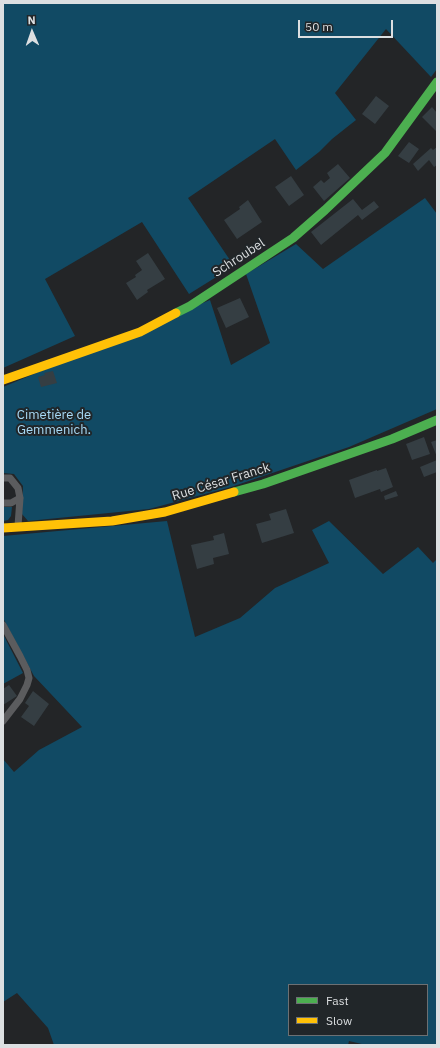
<!DOCTYPE html>
<html>
<head>
<meta charset="utf-8">
<style>
	body { margin:0 }
	#map { position:relative; width:440px; height:1048px; overflow:hidden; background:#232527; font-family:"IBM Plex Sans",sans-serif }
	canvas { display:block }
	.frame { position:absolute; inset:0; border:4px solid #dcdfe1; pointer-events:none }
	.legend { position:absolute; left:288px; top:984px; width:140px; height:52px; box-sizing:border-box; background:#212629; border:1px solid #6c7073; margin:0; padding:5px 7px; list-style:none; font-size:12px; color:#dcdfe1 }
	.legend li { display:flex; align-items:center; gap:8px; height:20px }
	.legend b { width:20px; border:1px solid #6c7073 }
	.north { position:absolute; left:12px; top:12px; width:40px; height:40px; -webkit-text-stroke:3px #212629; paint-order:stroke; rotate:358deg; font-size:11px; font-weight:700; line-height:16px; text-align:center; color:#dcdfe1 }
	.north::after { content:''; display:block; margin:auto; width:14px; height:18px; background:#dcdfe1; clip-path:polygon(50% 0,100% 100%,50% 72%,0 100%) }
	.scale { position:absolute; left:298px; top:20px; width:95px; height:18px; box-sizing:border-box; border:2px solid #dcdfe1; border-top:0; padding-left:5px; font-size:12px; line-height:14px; white-space:nowrap; color:#dcdfe1; -webkit-text-stroke:3px #212629; paint-order:stroke }
</style>
</head>
<body>
<div id="map">
<canvas width="440" height="1048"></canvas>
<div class="frame"></div>
<ul class="legend">
<li><b style="height:5px;background:#4caf50"></b>Fast</li>
<li><b style="height:5px;background:#ffc107"></b>Slow</li>
</ul>
<div class="north">N</div>
<div class="scale">50 m</div>
</div>
<script>
const context = document.querySelector('canvas').getContext('2d');
context.lineJoin = 'round';
function fillPath(path, color) {
  context.fillStyle = color;
  context.fill(path, 'evenodd');
}
function poly(rows) {
  const path = new Path2D();
  for (const r of rows) {
    path.moveTo(r[0], r[1]);
    for (let i = 2; i < r.length; i += 2) path.lineTo(r[i], r[i + 1]);
  }
  return path;
}
function strokePath(path, color, width, dash) {
  context.strokeStyle = color;
  context.lineWidth = width;
  context.lineCap = dash ? 'butt' : 'round';
  context.setLineDash(dash || []);
  context.stroke(path);
}
function drawText(font, color, halo, rows, align = 'center') {
  context.font = font + ' "IBM Plex Sans",sans-serif';
  context.lineWidth = 4;
  context.setLineDash([]);
  context.textBaseline = 'middle';
  context.strokeStyle = halo;
  context.fillStyle = color;
  for (const [text, x, y, turn = 0] of rows) {
    context.save();
    context.translate(x, y);
    context.rotate((+turn || 0) * Math.PI / 180);
    context.textAlign = isNaN(turn) ? turn : align;
    if (halo) context.strokeText(text, 0, 0);
    context.fillText(text, 0, 0);
    context.restore();
  }
}
fillPath(poly([
	[3,3,437,3,437,69,431,77,386,29,335,93,356,120,332,139,319,152,296,170,275,139,188,198,234,266,189,294,142,222,45,279,75,336,3,368],
	[425,198,437,214,437,409,349,447,231,487,149,509,28,521,22,514,23,486,14,474,3,473,3,387,210,300,231,365,270,343,246,274,296,244,323,269],
	[3,507,12,507,11,516,8,520,3,521],
	[167,521,195,637,240,618,275,588,329,563,312,530,329,521,383,574,418,547,433,563,437,559,437,1045,366,1045,349,1041,348,1045,54,1045,48,1028,17,993,3,1002,3,759,14,772,39,750,82,727,34,676,3,618,3,536],
	[289,985,427,985,427,1035,289,1035],
	[3,634,23,673,3,684]
]), '#114a64');
fillPath(poly([
	[376,96,389,106,375,124,362,114],
	[432,107,437,113,437,132,422,117],
	[409,142,419,149,409,163,398,156],
	[437,147,437,165,434,167,429,160,418,171,413,164,431,148,433,150],
	[338,164,350,178,324,201,313,187,321,180,324,183,330,178,327,173],
	[291,176,304,195,289,206,275,187],
	[353,199,362,210,374,201,379,207,362,220,358,215,321,245,311,232],
	[248,200,262,222,237,239,224,220,240,209,239,207],
	[148,253,165,279,147,290,148,292,137,300,126,283,136,277,135,275,142,270,136,261],
	[240,298,249,317,226,328,217,308],
	[53,371,57,383,41,387,38,377,45,375,44,373],
	[424,437,430,454,412,460,406,444],
	[437,440,437,457,431,442],
	[437,460,437,472,424,477,420,467],
	[386,468,393,487,381,492,380,489,355,498,349,480,377,470,377,471],
	[396,491,398,496,385,500,384,496],
	[286,509,294,533,262,543,256,524,271,520,269,514],
	[224,533,229,554,213,558,214,564,197,569,191,545,214,540,213,536],
	[9,685,17,696,3,705,3,689],
	[33,691,49,704,34,726,21,717,29,706,25,703]
]), '#353e43');
strokePath(poly([
	[3,478,10,478,18,488,20,498,18,526],
	[3,503,11,503,20,498],
	[3,625,20,656,27,670,29,678,27,685,20,699,3,721]
]), '#5b5c5e', 7);
strokePath(poly([
	[176,313,190,306,293,238,325,210,385,153,437,82],
	[234,492,263,484,392,439,437,420]
]), '#4caf50', 9);
strokePath(poly([
	[3,380,140,332,176,313],
	[3,528,112,521,165,512,234,492]
]), '#ffc107', 9);
drawText('13px', '#dcdfe1', '#212629', [
	["Schroubel",239,258,-33],
	["Rue César Franck",221,482,-17]
]);
drawText('13px', '#a9dbf7', '#212629', [
	["Cimetière de",54,415],
	["Gemmenich.",54,430]
]);
</script>
</body>
</html>
